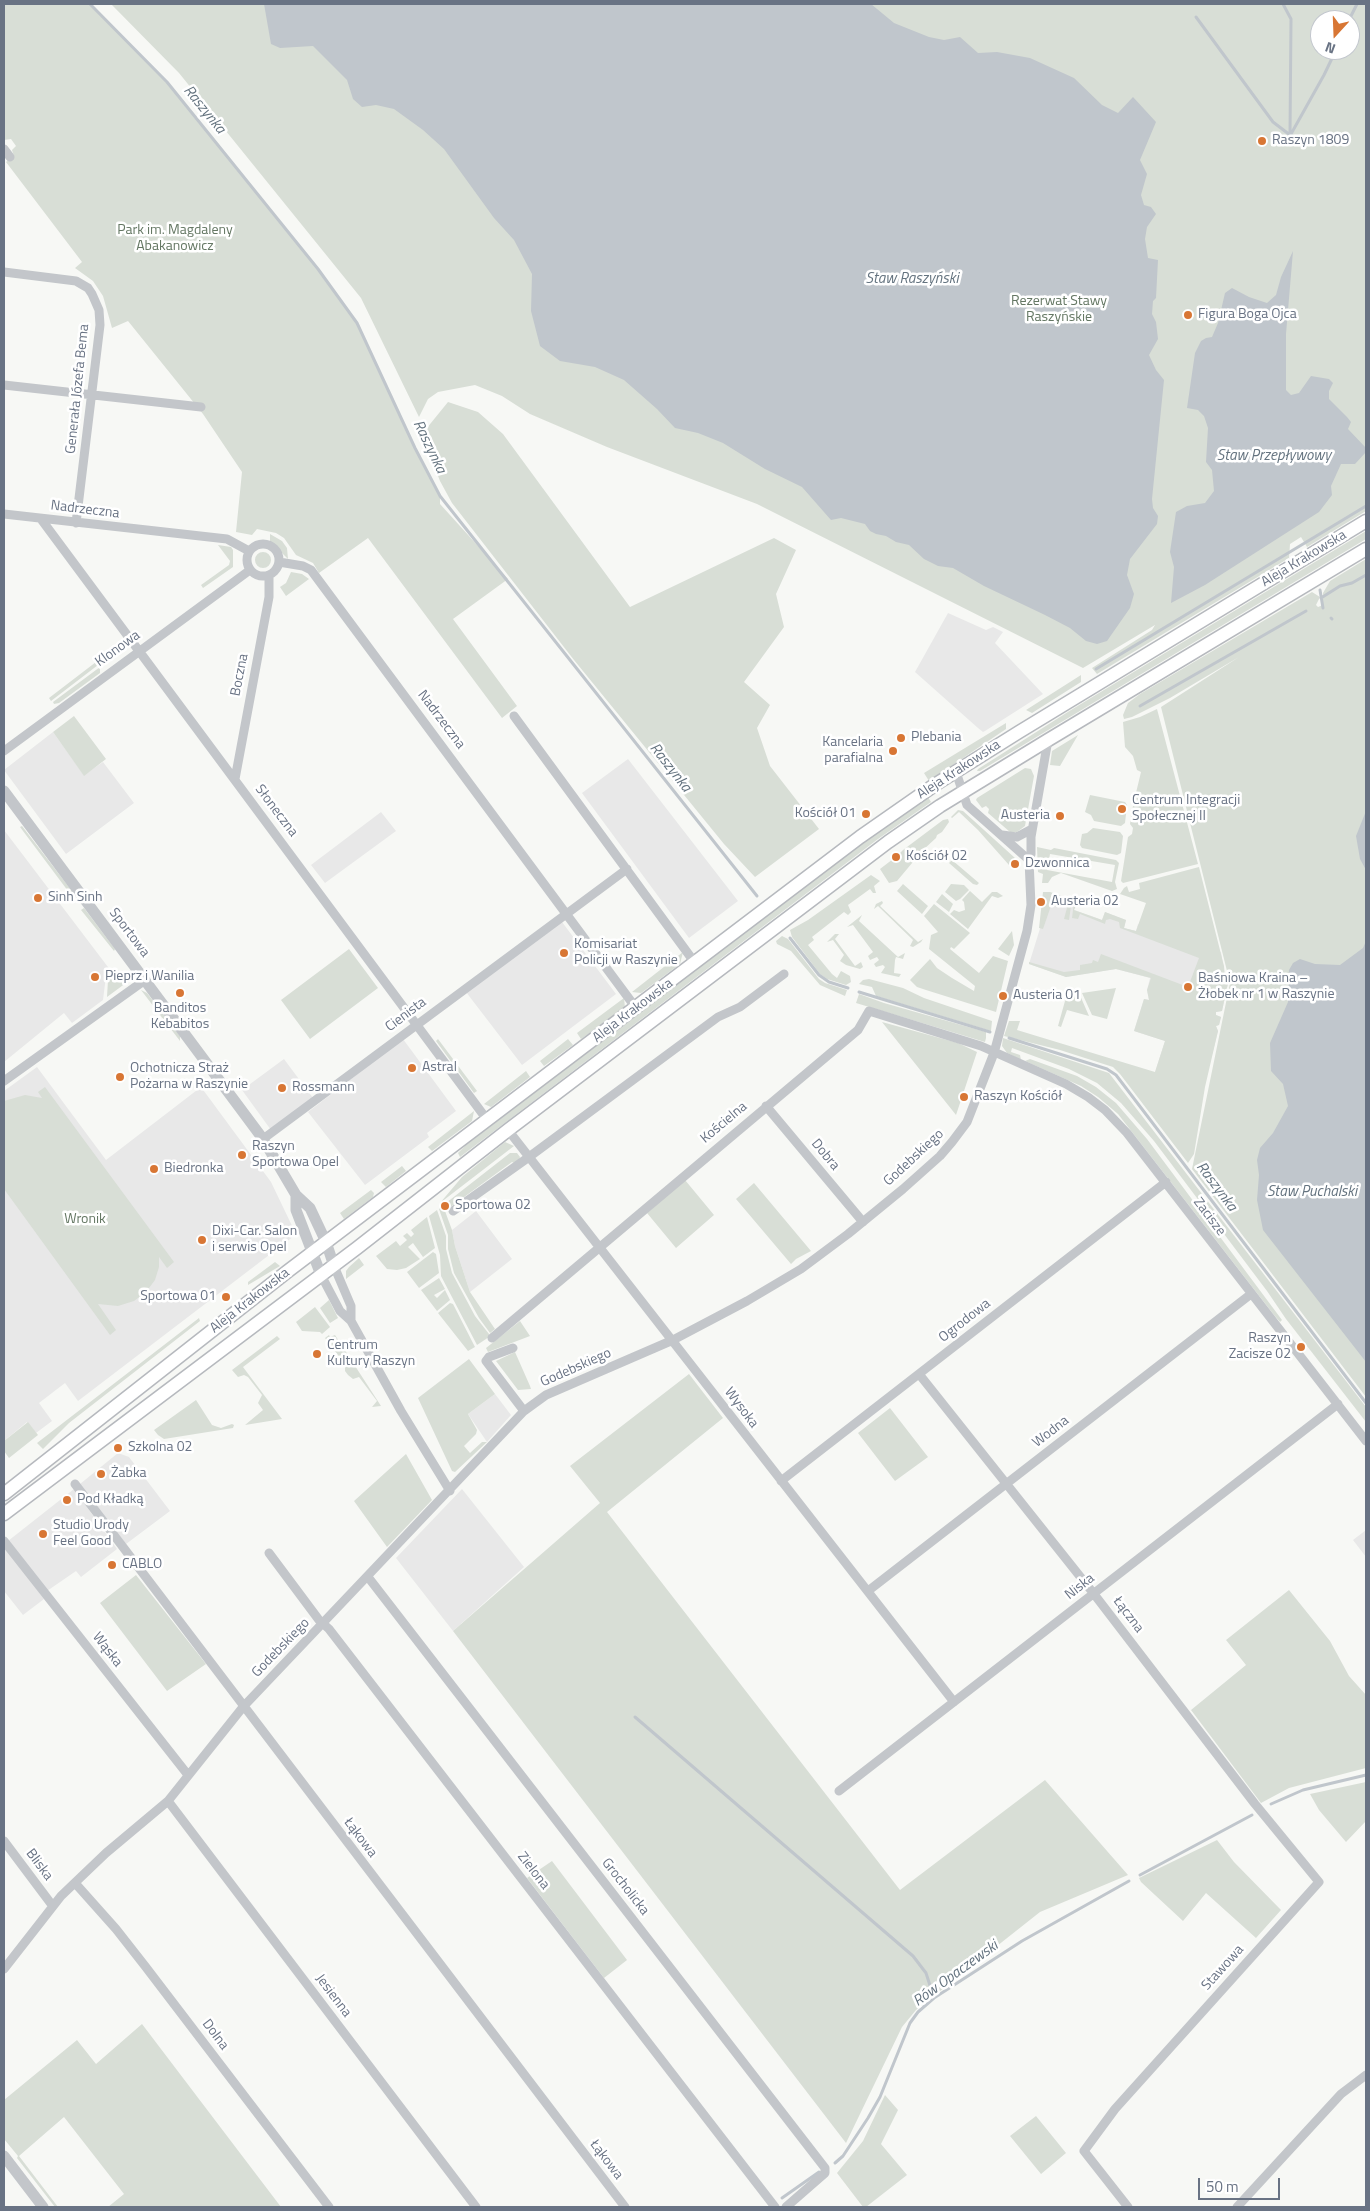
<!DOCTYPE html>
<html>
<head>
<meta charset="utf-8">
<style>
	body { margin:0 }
	#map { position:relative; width:1370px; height:2211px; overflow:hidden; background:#f7f8f5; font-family:"Titillium Web",sans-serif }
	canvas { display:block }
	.frame { position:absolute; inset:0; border:5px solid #697384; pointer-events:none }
	.north { position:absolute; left:1310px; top:10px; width:50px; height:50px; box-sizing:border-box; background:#fff; border:1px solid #c3c7ce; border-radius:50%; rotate:200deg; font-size:14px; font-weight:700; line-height:20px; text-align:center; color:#697384 }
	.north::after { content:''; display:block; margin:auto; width:18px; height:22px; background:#d87634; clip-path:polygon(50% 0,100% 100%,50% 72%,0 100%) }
	.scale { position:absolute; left:1198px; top:2178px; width:82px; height:22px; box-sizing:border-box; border:2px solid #697384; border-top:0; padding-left:6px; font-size:15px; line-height:18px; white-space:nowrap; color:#697384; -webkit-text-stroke:4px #fff; paint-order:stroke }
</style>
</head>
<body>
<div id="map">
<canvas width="1370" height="2211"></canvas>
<div class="frame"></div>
<div class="north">N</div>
<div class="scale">50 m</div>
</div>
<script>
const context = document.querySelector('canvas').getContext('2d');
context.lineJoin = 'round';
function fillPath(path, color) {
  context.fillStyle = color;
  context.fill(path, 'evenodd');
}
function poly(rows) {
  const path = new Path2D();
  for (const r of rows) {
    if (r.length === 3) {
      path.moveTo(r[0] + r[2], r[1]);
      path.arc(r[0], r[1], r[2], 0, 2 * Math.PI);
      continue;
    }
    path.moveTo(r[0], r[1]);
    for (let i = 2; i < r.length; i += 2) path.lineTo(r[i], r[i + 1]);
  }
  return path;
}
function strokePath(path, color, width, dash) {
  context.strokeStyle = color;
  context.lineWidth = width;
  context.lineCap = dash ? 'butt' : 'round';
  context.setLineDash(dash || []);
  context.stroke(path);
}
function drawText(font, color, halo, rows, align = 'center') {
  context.font = font + ' "Titillium Web",sans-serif';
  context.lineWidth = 5;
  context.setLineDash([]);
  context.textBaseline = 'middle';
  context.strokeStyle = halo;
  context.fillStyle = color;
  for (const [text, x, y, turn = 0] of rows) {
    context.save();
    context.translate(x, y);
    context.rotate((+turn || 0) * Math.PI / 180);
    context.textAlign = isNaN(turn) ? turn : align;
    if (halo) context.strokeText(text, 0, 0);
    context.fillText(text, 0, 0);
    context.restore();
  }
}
fillPath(poly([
	[948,613,986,630,993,627,1003,632,995,643,1043,694,985,731,983,732,978,728,915,672],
	[53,732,84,775,103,762,134,803,66,854,4,770],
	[628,759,738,901,689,938,582,793],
	[381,812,396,831,325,883,311,865],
	[4,830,111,971,106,976,103,1000,72,1023,64,1013,4,1062],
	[1051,893,1077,903,1074,910,1097,918,1102,920,1105,912,1126,920,1124,928,1136,931,1138,924,1221,952,1225,977,1228,983,1222,1011,1216,1012,1216,1015,1221,1017,1219,1025,1216,1026,1218,1031,1209,1067,1207,1069,1155,1072,1165,1041,1134,1031,1144,999,1149,1000,1147,990,1150,978,1116,969,1066,977,1029,964],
	[562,922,616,994,522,1065,466,992],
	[403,1039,456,1111,427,1133,429,1137,365,1185,308,1112],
	[284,1059,313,1098,271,1130,242,1090],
	[37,1067,106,1160,201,1087,271,1182,295,1232,294,1236,78,1401,65,1383,39,1403,52,1421,36,1433,27,1422,4,1441,4,1091],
	[476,1211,512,1259,470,1292,455,1246,452,1230],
	[495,1394,511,1415,487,1442,468,1414],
	[118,1453,129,1457,170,1511,126,1544,80,1484],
	[74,1489,117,1549,81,1577,76,1571,47,1591,8,1541],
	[462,1489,524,1567,453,1631,396,1558],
	[1366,1530,1366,1557,1353,1540],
	[4,1545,44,1599,23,1615,4,1591]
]), '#e8e8e8');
fillPath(poly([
	[4,4,90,4,164,79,318,269,357,323,415,448,440,496,440,504,508,579,453,619,517,706,502,718,368,538,319,573,313,563,296,555,284,538,276,533,257,529,252,535,236,532,242,472,203,414,128,321,112,328,103,296,93,281,75,268,82,262,6,162,14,156,12,150,16,146,11,139,4,140],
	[111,4,1366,4,1366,511,1307,547,1301,537,1290,544,1289,558,1097,674,1092,668,1152,630,1155,625,1083,668,757,504,607,447,530,414,502,396,475,385,438,392,428,399,419,417,361,298,179,73],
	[1320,20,1350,20,1350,50,1320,50],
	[448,402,478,412,503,434,630,607,774,538,796,550,776,594,784,627,744,682,770,705,757,728,770,766,819,829,755,877,724,844,574,660,452,503,440,481,422,434],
	[1366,531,1366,539,980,771,977,771,978,769,1071,710],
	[270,534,282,541,287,548,288,559,270,541],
	[218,545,231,547,233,550,233,567,203,588,201,585,229,565,230,561],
	[263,560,8],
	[1366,559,1366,1397,1192,1169,1230,983,1161,707,1239,657,1170,698,1132,717,1124,719,1123,715,1128,703,1140,694,1312,592,1320,597,1316,605,1318,607,1323,605,1323,593,1330,581],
	[291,572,302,574,309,579,286,596,280,587,286,583],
	[96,662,98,665,51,701,49,698],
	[100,667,100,673,59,703,54,704,53,702],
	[1081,675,1081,682,1032,713,1026,710],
	[1157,709,1198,864,1123,883,1121,881,1128,837,1132,834,1133,828,1130,824,1133,806,1137,801,1135,797,1141,772,1137,770,1133,756,1125,747,1123,722,1140,717],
	[74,716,106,759,84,776,53,732],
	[1006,723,1006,729,929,781,924,773],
	[1078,735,1060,766,1050,765,1052,751],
	[1025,768,1031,769,1034,776,1025,826,1017,832,1010,832,988,813,989,809,986,806,982,808,976,800,977,798],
	[1090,795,1125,802,1127,805,1125,823,1121,826,1094,821,1091,815,1085,812],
	[928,797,931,802,878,839,460,1157,458,1153,466,1145,848,854],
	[958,810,963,811,1015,858,1009,865,978,830,959,812,952,818,951,817],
	[943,820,948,819,949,822,942,832,937,835,936,838,923,850,897,881,889,883,880,869,893,859,894,860,898,857,898,855,903,850],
	[22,826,72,891,71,895,20,827],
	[1093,828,1120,832,1123,836,1121,853,1117,855,1082,848,1080,845,1082,834,1087,833],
	[1037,847,1051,850,1054,848,1116,860,1119,863,1115,882,1117,889,1112,891,1061,873,1052,877,1048,883,1042,883,1043,874,1038,872],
	[1050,854,1115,865,1112,882,1047,870],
	[952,860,979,883,977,885,973,884,949,863],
	[1199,867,1224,966,1225,977,1228,983,1222,1011,1216,1012,1216,1015,1221,1017,1219,1025,1216,1026,1218,1031,1205,1087,1194,1154,1188,1163,1120,1074,1113,1067,1060,1050,1004,1036,1009,1021,1020,1021,1017,1030,1155,1072,1165,1041,1134,1031,1144,999,1149,1000,1147,990,1151,978,1116,969,1066,977,1029,964,1029,962,1064,972,1080,970,1080,965,1092,963,1093,960,1098,962,1101,954,1188,987,1199,958,1120,928,1119,922,1110,919,1106,920,1105,924,1080,914,1078,919,1072,918,1074,902,1077,903,1074,910,1102,920,1105,912,1126,920,1124,928,1136,931,1146,903,1120,894,1124,888,1127,886,1129,892,1140,889,1139,883],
	[871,875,880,881,874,886,876,893,873,893,870,889,848,905,851,912,848,915,844,912,812,937,814,940,808,945,832,974,837,978,841,971,850,976,851,982,846,985,827,979,820,974,792,937,790,930,808,920],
	[903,884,928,906,922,914,897,891],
	[951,884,964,885,969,890,960,899,956,901,945,892],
	[970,891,982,902,992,892,997,892,1003,896,998,898,992,896,968,929,950,914,954,910,959,912,965,910,964,902,962,900],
	[1043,892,1050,892,1072,899,1069,920,1064,919,1068,904,1053,900,1043,929,1039,928],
	[942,894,953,904,949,912,936,902],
	[882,901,883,903,880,906,918,942,923,939,921,942,913,947,910,946,913,940,878,906,874,909,876,904],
	[934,904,970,933,954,949,951,947,950,949,979,973,993,956,1008,961,996,1012,926,990,917,987,910,980,930,959,937,968,952,978,974,991,975,986,929,949,931,935,938,932,924,916],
	[84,908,115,949,114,951,81,910],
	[862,915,859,921,898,957,905,953,903,959,896,957,895,960,894,973,901,974,899,977,881,973,885,967,883,965,876,967,874,964,879,960,877,957,870,960,868,956,873,952,853,925,847,927],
	[1012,931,1014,945,1009,956,998,949],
	[835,934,839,934,835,939,855,966,861,962,863,967,860,969,846,965,840,961,844,955,833,940,827,942],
	[782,936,788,939,819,979,825,983,847,990,845,996,820,985,791,951,777,944,776,941],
	[349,949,378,988,310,1039,281,1000],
	[683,952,680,964,641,993,632,992],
	[109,976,130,980,107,997,108,980],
	[869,979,903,988,924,998,992,1021,991,1031,876,996,872,987,859,984,863,980],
	[1116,988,1107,1019,1092,1015,1082,993],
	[141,990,147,993,180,1036,180,1041],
	[1079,993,1089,1016,1067,1010,1061,1027,1058,1026,1065,1001,1070,995],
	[859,994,884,1003,986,1032,986,1038,985,1042,856,1003],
	[624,998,625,1008,581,1039,577,1033],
	[882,1022,958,1043,977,1052,956,1115],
	[1003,1038,1109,1073,1366,1407,1366,1422,1286,1319,1267,1291,1154,1141,1121,1103,1097,1083,1069,1069,1012,1048,1011,1052,1020,1055,1021,1060,1007,1053,1002,1046],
	[438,1039,477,1091,474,1093,436,1041],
	[568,1039,573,1045,544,1066,540,1061],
	[1030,1059,1077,1076,1096,1087,1116,1103,1147,1139,1282,1320,1280,1322,1274,1315,1118,1114,1098,1097,1081,1086,1025,1061],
	[526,1071,530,1077,491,1107,484,1104],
	[45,1087,174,1262,167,1268,159,1257,159,1267,155,1280,146,1292,134,1301,118,1306,98,1304,116,1330,110,1335,4,1189,4,1101,25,1095,42,1098,38,1092],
	[474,1111,472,1121,432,1151,428,1147],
	[505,1142,514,1146,440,1203,462,1177],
	[510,1153,517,1153,520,1157,519,1160,514,1163,512,1162,445,1211,452,1230,455,1246,470,1292,495,1329,490,1333,479,1318,454,1273,448,1249,448,1235,439,1209,442,1206,444,1209,448,1206,446,1203],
	[402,1166,406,1171,386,1187,381,1182],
	[685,1180,714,1215,676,1248,647,1213],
	[754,1183,811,1251,796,1259,791,1264,736,1199],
	[371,1190,374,1193,373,1197,344,1219,340,1213],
	[437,1210,446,1236,446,1249,452,1273,475,1316,489,1334,489,1337,477,1345,441,1276,440,1255,429,1216],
	[427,1217,435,1248,423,1257,413,1243,408,1247,420,1259,406,1268,397,1270,387,1269,376,1256,396,1241,400,1246,407,1240,403,1236,407,1233,411,1237,414,1234,411,1230],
	[433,1252,436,1254,439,1273,419,1288,407,1272],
	[359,1258,364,1265,346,1279,346,1271,349,1267],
	[275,1262,280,1266,248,1285,248,1282],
	[439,1278,445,1289,434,1295,437,1298,445,1290,450,1300,437,1311,421,1290],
	[329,1300,338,1318,330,1323,320,1308],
	[450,1303,453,1304,475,1347,468,1351,438,1313],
	[315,1307,330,1327,322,1334,320,1332,302,1331,296,1322],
	[199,1318,200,1321,69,1423,43,1449,37,1443],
	[520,1321,530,1336,488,1352,486,1348],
	[329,1335,330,1337,335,1335,381,1406,372,1407,377,1401,359,1377,353,1379,348,1375,345,1371,345,1364,325,1338],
	[277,1336,280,1339,243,1367,282,1419,245,1425,263,1410,258,1403,262,1395,248,1377,244,1375,238,1377,232,1370],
	[515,1352,530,1386,531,1389,518,1390,496,1361],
	[469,1359,495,1394,468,1414,477,1430,476,1434,464,1446,470,1453,482,1442,487,1442,455,1472,452,1471,418,1398],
	[689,1374,723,1418,607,1512,900,1890,1045,1780,1128,1875,1040,1912,916,2010,902,2027,846,2143,453,1631,600,1503,570,1466],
	[196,1400,212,1425,221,1428,232,1424,234,1425,233,1428,164,1439,158,1435,154,1430],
	[890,1408,928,1457,895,1481,858,1433],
	[28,1422,38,1435,9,1458,4,1451,4,1441],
	[406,1454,432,1500,387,1547,354,1501],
	[136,1575,206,1664,167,1691,100,1603],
	[1289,1590,1330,1641,1349,1676,1366,1695,1366,1768,1289,1788,1261,1803,1191,1710,1246,1665,1226,1640],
	[1366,1782,1366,1821,1346,1842,1319,1810,1310,1794],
	[1217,1840,1234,1862,1281,1910,1256,1938,1206,1893,1183,1921,1141,1882,1139,1878],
	[552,1861,627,1960,604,1978,527,1878],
	[142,2024,243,2157,281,2207,108,2207,124,2194,64,2117,19,2156,58,2207,55,2207,17,2158,18,2156,4,2139,4,2100,77,2040,96,2064],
	[885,2095,898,2110,881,2144,907,2175,866,2207,863,2207,837,2173,863,2141],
	[1036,2116,1066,2153,1041,2174,1010,2136]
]), '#d8ded6');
fillPath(poly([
	[264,4,871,4,894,23,929,37,944,40,960,37,978,53,997,52,1030,58,1074,78,1102,105,1118,113,1133,97,1156,122,1140,160,1147,174,1141,195,1144,205,1151,207,1156,214,1147,227,1145,239,1148,258,1158,260,1156,298,1153,301,1152,314,1156,322,1158,339,1149,355,1156,370,1164,380,1152,499,1153,508,1158,516,1157,524,1130,559,1127,575,1134,594,1130,608,1107,641,1097,644,1086,641,1070,628,1045,615,984,586,953,568,938,566,924,559,909,545,896,542,886,536,876,534,870,531,865,524,841,518,831,520,802,487,765,469,723,443,698,433,675,428,657,409,624,380,595,367,560,361,540,346,531,311,532,274,514,240,494,218,444,149,423,130,394,109,376,105,362,107,353,99,347,80,313,46,280,48,271,44],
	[1293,251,1286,334,1286,390,1291,395,1299,393,1311,376,1329,379,1333,383,1329,391,1329,399,1347,417,1351,422,1348,429,1366,448,1366,452,1355,464,1341,464,1331,486,1332,495,1319,512,1205,585,1171,603,1174,567,1170,552,1176,512,1187,506,1205,503,1214,491,1212,470,1206,462,1208,428,1204,416,1198,410,1187,408,1195,353,1201,341,1206,338,1212,337,1218,323,1225,293,1232,288,1249,297,1267,303,1276,295,1281,277],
	[1366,811,1366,870,1360,859,1356,836],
	[1366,941,1366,1362,1263,1230,1257,1200,1259,1175,1257,1160,1260,1148,1273,1133,1288,1106,1283,1084,1271,1071,1270,1043,1288,1002,1289,970,1293,963,1300,959,1315,964,1340,965,1363,948]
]), '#c0c6cc');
strokePath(poly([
	[90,4,167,82,318,269,357,323,415,448,440,496,757,896],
	[1283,4,1291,19,1290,134],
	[1196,17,1273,122,1290,135],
	[1349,20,1357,4],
	[1291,134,1324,75,1336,50],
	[1320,590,1323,608],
	[1321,598,1340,586,1352,583,1366,575],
	[1331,618,1332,619],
	[1096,669,1366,506],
	[1140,706,1306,611],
	[790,938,819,975,829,982,848,988],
	[859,992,990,1032],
	[1009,1038,1107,1069,1116,1075,1366,1403],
	[635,1717,913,1956,926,1973,934,1998],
	[1271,1804,1303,1790,1366,1775],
	[1140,1875,1252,1815],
	[835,2163,843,2156,868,2118,880,2097,910,2023,918,2012,934,1998,1022,1941,1129,1881],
	[782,2198,819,2172]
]), '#c0c6cc', 3);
const secondary = poly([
	[4,1494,288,1271,860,837,936,784,1019,732,1366,521],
	[4,1514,357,1248,508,1130,888,842,940,806,1048,740,1366,549]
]);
strokePath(secondary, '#b6b9be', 15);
strokePath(poly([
	[4,149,10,157],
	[4,272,76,281,88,288,92,294,99,310,100,325,76,523],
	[4,385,201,407],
	[4,514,227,539,249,551],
	[41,519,488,1121],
	[263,560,16],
	[279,562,303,566,311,570,636,1008],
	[514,716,695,963],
	[4,751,250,570],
	[956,772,967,805,1029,860],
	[235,779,269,597,269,575],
	[1002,835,1017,837,1032,829],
	[4,1081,145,980],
	[766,1106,863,1222],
	[508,1130,954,1702],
	[263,1139,627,869],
	[453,1211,529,1157,718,1017,740,1007,784,974],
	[334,1266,351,1306,351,1321],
	[321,1275,340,1311,351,1321,401,1411,450,1491],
	[492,1338,858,1030,869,1011,981,1046,1066,1084,1088,1097,1105,1110,1127,1133,1366,1441],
	[513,1348,489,1357,486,1361,524,1411],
	[919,1374,1094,1594,1255,1804,1319,1882,1115,2109,1084,2151,1128,2207],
	[781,1481,1166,1182],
	[75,1484,625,2207],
	[4,1541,188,1775],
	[269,1553,319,1620,329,1629,775,2207],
	[368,1577,825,2168,825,2173,786,2207],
	[868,1591,1251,1294],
	[839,1791,1338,1404],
	[168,1801,476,2207],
	[4,1841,52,1905],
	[75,1883,116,1929,145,1966,329,2207],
	[4,1969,61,1896,106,1853,168,1801,243,1707,524,1411,546,1395,673,1340,747,1301,801,1269,848,1234,903,1189,940,1156,952,1142,967,1122,994,1053,1027,931,1031,905,1029,860,1031,854,1031,837,1048,740],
	[1237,2207,1341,2094,1366,2075]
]), '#c3c6ca', 9);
strokePath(poly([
	[4,791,263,1139,296,1195,310,1208,326,1242,334,1266],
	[296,1195,296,1210,321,1275],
	[4,2156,43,2207]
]), '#c3c6ca', 11);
strokePath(secondary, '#fff', 12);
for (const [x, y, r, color] of [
	[1262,141,5,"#d87634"],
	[1188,315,5,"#d87634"],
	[901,738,5,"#d87634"],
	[893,751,5,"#d87634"],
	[1122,809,5,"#d87634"],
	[866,814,5,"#d87634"],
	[1060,816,5,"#d87634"],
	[896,857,5,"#d87634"],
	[1015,864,5,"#d87634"],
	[38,898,5,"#d87634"],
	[1041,902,5,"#d87634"],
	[564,953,5,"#d87634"],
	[95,977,5,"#d87634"],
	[1188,987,5,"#d87634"],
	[180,993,5,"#d87634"],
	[1003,996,5,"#d87634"],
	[412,1068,5,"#d87634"],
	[120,1077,5,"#d87634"],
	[282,1088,5,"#d87634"],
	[964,1097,5,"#d87634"],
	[242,1155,5,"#d87634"],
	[154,1169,5,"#d87634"],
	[445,1206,5,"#d87634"],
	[202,1240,5,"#d87634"],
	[226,1297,5,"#d87634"],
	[1301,1347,5,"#d87634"],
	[317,1354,5,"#d87634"],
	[118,1448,5,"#d87634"],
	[101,1474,5,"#d87634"],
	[67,1500,5,"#d87634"],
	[43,1534,5,"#d87634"],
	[112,1565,5,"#d87634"]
]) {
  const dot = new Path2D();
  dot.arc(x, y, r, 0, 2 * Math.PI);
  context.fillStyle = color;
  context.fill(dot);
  strokePath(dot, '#fff', 2);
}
drawText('14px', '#697384', '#fff', [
	["Raszyn 1809",1272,141],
	["Figura Boga Ojca",1198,315],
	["Plebania",911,738],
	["Kancelaria",883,743,"right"],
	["parafialna",883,759,"right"],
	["Centrum Integracji",1132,801],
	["Społecznej II",1132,817],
	["Kościół 01",856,814,"right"],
	["Austeria",1050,816,"right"],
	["Kościół 02",906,857],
	["Dzwonnica",1025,864],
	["Sinh Sinh",48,898],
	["Austeria 02",1051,902],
	["Komisariat",574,945],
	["Policji w Raszynie",574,961],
	["Pieprz i Wanilia",105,977],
	["Baśniowa Kraina –",1198,979],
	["Żłobek nr 1 w Raszynie",1198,995],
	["Austeria 01",1013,996],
	["Banditos",180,1009,"center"],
	["Kebabitos",180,1025,"center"],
	["Astral",422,1068],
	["Ochotnicza Straż",130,1069],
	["Pożarna w Raszynie",130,1085],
	["Rossmann",292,1088],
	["Raszyn Kościół",974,1097],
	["Raszyn",252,1147],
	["Sportowa Opel",252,1163],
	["Biedronka",164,1169],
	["Sportowa 02",455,1206],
	["Dixi-Car. Salon",212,1232],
	["i serwis Opel",212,1248],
	["Sportowa 01",216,1297,"right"],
	["Raszyn",1291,1339,"right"],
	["Zacisze 02",1291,1355,"right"],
	["Centrum",327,1346],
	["Kultury Raszyn",327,1362],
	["Szkolna 02",128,1448],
	["Żabka",111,1474],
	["Pod Kładką",77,1500],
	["Studio Urody",53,1526],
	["Feel Good",53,1542],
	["CABLO",122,1565]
], 'left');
drawText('14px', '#647763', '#fff', [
	["Park im. Magdaleny",175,231],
	["Abakanowicz",175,247],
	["Rezerwat Stawy",1059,302],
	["Raszyńskie",1059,318],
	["Wronik",85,1220]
]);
drawText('14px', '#697384', '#fff', [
	["Generała Józefa Bema",78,389,-84],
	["Nadrzeczna",85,510,7],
	["Aleja Krakowska",1304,559,-31],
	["Klonowa",118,649,-36],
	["Boczna",240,675,-79],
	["Nadrzeczna",441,720,53],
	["Aleja Krakowska",959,770,-33],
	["Słoneczna",276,811,53],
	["Sportowa",129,933,53],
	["Aleja Krakowska",633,1011,-37],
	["Cienista",406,1015,-37],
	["Kościelna",724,1123,-40],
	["Dobra",825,1155,50],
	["Godebskiego",914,1158,-43],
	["Zacisze",1209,1217,53],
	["Aleja Krakowska",250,1301,-38],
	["Ogrodowa",965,1321,-38],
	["Godebskiego",576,1368,-24],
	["Wysoka",741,1408,53],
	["Wodna",1051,1432,-38],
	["Niska",1080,1587,-38],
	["Łączna",1128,1615,53],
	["Godebskiego",281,1648,-46],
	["Wąska",107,1650,52],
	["Łąkowa",360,1838,53],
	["Bliska",39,1865,53],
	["Zielona",533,1871,52],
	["Grocholicka",625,1887,52],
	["Stawowa",1223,1968,-48],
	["Jesienna",333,1996,53],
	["Dolna",215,2035,53],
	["Łąkowa",606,2160,53]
]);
drawText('italic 15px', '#64737f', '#fff', [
	["Raszynka",204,110,51],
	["Staw Raszyński",912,279],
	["Raszynka",429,447,64],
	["Staw Przepływowy",1274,456],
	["Raszynka",670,768,52],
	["Raszynka",1216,1187,53],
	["Staw Puchalski",1312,1192],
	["Rów Opaczewski",956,1974,-36]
]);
</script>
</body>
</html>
